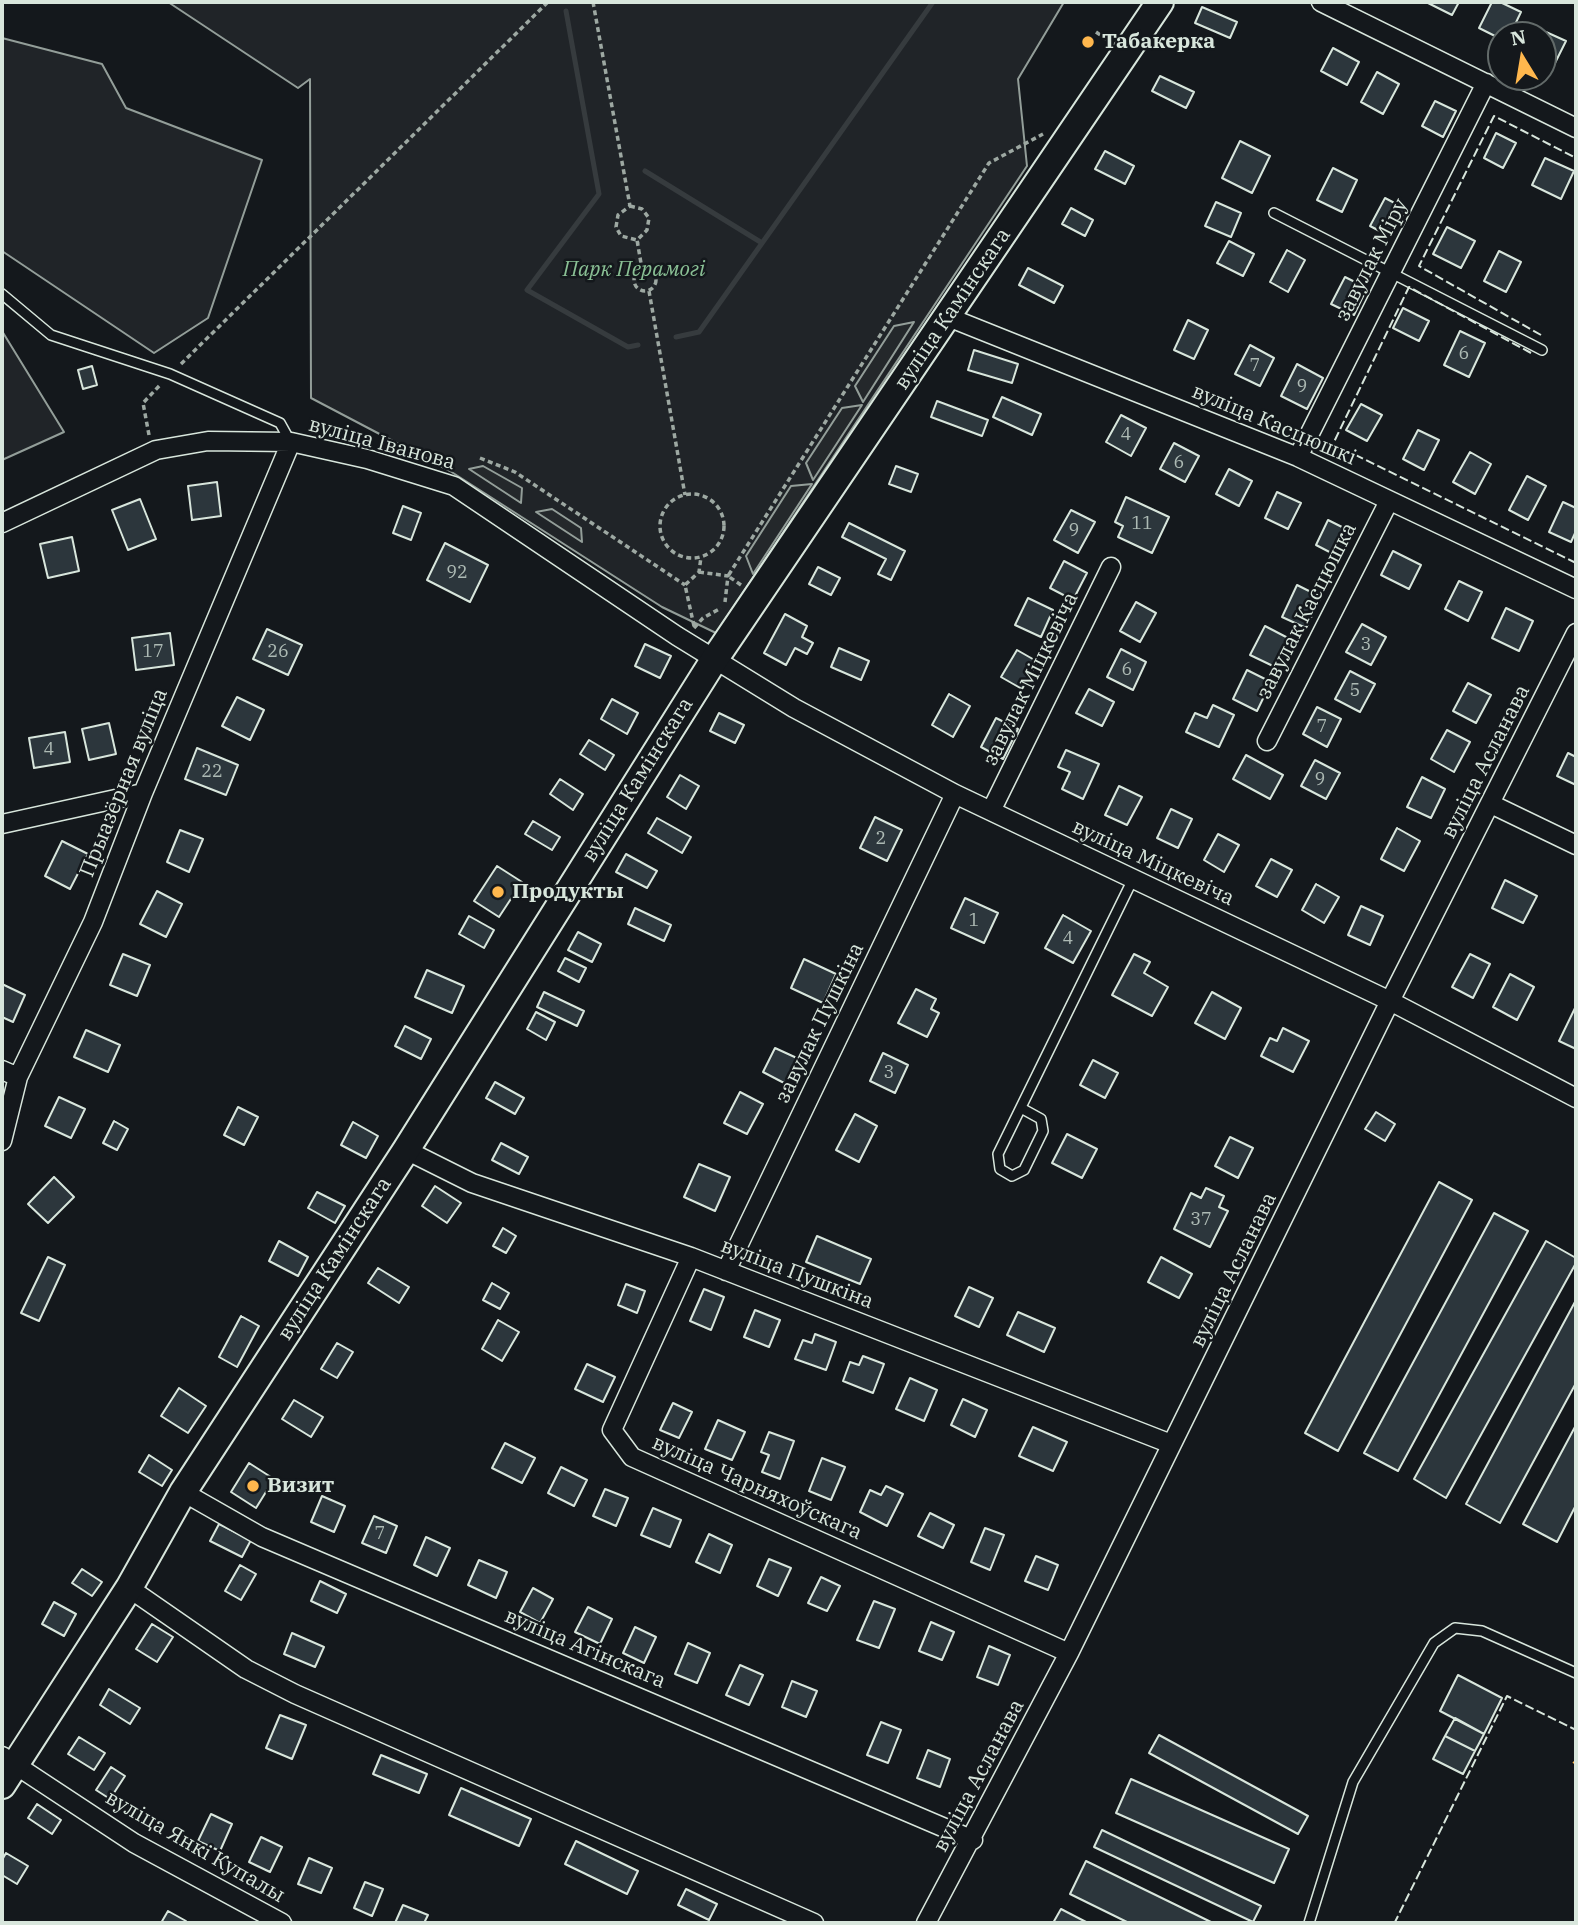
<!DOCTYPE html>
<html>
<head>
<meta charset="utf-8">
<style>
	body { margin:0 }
	#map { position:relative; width:1578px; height:1925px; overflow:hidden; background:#14181c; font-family:"IBM Plex Serif",serif }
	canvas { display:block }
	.frame { position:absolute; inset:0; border:4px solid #d8e6dc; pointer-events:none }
	.north { position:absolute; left:1487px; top:21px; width:70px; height:70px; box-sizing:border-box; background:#14181c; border:2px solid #626a69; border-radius:50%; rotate:349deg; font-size:19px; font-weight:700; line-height:28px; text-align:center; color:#d8e6dc }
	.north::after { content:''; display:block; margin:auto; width:24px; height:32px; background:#ffb74d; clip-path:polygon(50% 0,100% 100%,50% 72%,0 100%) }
</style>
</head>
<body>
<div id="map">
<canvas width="1578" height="1925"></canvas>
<div class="frame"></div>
<div class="north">N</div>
</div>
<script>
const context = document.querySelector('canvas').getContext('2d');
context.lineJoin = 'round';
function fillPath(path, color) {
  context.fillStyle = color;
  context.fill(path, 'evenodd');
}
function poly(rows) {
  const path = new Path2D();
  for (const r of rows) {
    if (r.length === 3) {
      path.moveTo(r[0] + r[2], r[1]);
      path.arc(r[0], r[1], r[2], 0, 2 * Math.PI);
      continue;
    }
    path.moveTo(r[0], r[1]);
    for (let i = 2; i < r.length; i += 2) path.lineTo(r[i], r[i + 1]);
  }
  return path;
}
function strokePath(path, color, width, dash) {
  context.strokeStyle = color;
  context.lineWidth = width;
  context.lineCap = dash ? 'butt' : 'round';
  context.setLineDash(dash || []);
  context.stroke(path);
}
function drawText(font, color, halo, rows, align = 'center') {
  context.font = font + ' "IBM Plex Serif",serif';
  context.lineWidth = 5;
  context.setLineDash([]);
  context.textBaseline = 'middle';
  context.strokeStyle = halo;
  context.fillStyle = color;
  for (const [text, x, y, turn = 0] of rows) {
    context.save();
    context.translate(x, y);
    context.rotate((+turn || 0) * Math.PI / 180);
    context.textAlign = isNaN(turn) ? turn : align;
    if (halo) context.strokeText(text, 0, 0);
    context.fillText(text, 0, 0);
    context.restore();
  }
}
const green = poly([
	[168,2,1064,2,1018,79,1027,166,716,633,662,607,450,471,311,398,310,79,298,88,168,2],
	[2,38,102,64,126,108,262,160,208,318,154,353,2,251,2,38],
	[2,331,64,432,2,460,2,331]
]);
fillPath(green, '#202428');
strokePath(green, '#939e99', 2);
const parking = poly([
	[914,322,863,402,855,386,894,326,914,322],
	[862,405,813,480,806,463,842,408,862,405],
	[483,466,522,488,521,503,469,469,483,466],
	[812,484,753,574,746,556,791,486,812,484],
	[552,509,581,528,582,542,536,512,552,509]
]);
fillPath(parking, '#24282b');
strokePath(parking, '#939e99', 2);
strokePath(poly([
	[566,11,599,194,527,290,628,347,638,345],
	[645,171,762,243],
	[676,337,699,332,933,2]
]), '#363b3e', 5);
const building = poly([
	[1426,2,1459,2,1452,15,1426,2],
	[1492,2,1500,2,1521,12,1510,35,1501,35,1501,39,1479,28,1492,2],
	[1202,7,1237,22,1230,38,1195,23,1202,7],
	[1546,32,1566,41,1554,65,1543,60,1546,32],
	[1333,48,1359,62,1347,85,1321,71,1333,48],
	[1377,72,1399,84,1383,114,1361,102,1377,72],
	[1160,76,1194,92,1186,108,1152,91,1160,76],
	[1435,101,1456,111,1443,137,1422,126,1435,101],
	[1496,133,1516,143,1503,168,1484,158,1496,133],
	[1240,141,1270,156,1252,193,1222,178,1240,141],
	[1105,151,1134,166,1125,184,1095,169,1105,151],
	[1545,158,1574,171,1561,199,1532,185,1545,158],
	[1333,168,1357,180,1342,212,1317,200,1333,168],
	[1385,198,1406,209,1391,237,1370,226,1385,198],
	[1216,202,1241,213,1231,237,1205,226,1216,202],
	[1071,208,1093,220,1085,236,1062,224,1071,208],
	[1447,227,1475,241,1461,268,1433,254,1447,227],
	[1229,241,1254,254,1243,276,1217,263,1229,241],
	[1287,250,1305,260,1288,292,1270,282,1287,250],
	[1499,251,1521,262,1506,292,1484,281,1499,251],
	[1028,268,1063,286,1054,303,1019,285,1028,268],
	[1345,277,1367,288,1354,315,1331,304,1345,277],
	[1403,308,1429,321,1419,341,1393,328,1403,308],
	[1188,320,1208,330,1194,359,1174,350,1188,320],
	[1460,331,1485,343,1469,377,1444,365,1460,331],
	[1250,345,1274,358,1260,386,1235,374,1250,345],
	[974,350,1018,364,1012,383,968,370,974,350],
	[1297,364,1323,378,1307,409,1281,396,1297,364],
	[92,366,97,385,83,389,78,370,92,366],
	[1002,397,1041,414,1032,435,993,417,1002,397],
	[937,401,988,420,982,436,931,417,937,401],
	[1361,404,1382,415,1367,441,1346,430,1361,404],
	[1121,415,1146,428,1131,456,1106,442,1121,415],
	[1418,430,1439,440,1424,470,1403,459,1418,430],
	[1174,443,1199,456,1185,482,1160,469,1174,443],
	[1470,452,1491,464,1475,494,1453,482,1470,452],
	[896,466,918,474,911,492,889,484,896,466],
	[1229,469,1252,481,1239,506,1216,494,1229,469],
	[1527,476,1546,486,1528,520,1509,510,1527,476],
	[217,482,221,516,192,520,188,486,217,482],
	[1277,492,1301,503,1288,529,1265,518,1277,492],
	[1126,497,1169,517,1152,553,1118,537,1123,526,1115,522,1126,497],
	[140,499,156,539,128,550,112,510,140,499],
	[1563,502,1576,508,1576,531,1571,542,1549,532,1563,502],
	[403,506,421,513,411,540,393,533,403,506],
	[1071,510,1095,522,1078,553,1054,540,1071,510],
	[1328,520,1354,533,1341,558,1316,545,1328,520],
	[849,523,905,551,891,580,878,574,886,559,842,537,849,523],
	[72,537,79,571,48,578,40,544,72,537],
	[445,543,488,565,470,602,427,580,445,543],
	[1393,551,1421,565,1409,589,1381,575,1393,551],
	[1064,561,1087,573,1073,600,1050,588,1064,561],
	[818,567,840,578,831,595,809,584,818,567],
	[1459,581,1482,592,1468,621,1445,609,1459,581],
	[1297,585,1321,597,1306,628,1282,617,1297,585],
	[1028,598,1053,610,1041,637,1015,625,1028,598],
	[1136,602,1156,613,1140,642,1120,631,1136,602],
	[1506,608,1533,621,1519,651,1492,638,1506,608],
	[785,614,807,626,802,637,813,643,807,654,795,648,786,665,764,653,785,614],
	[1362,624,1386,637,1371,665,1346,652,1362,624],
	[1265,626,1288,638,1273,666,1250,655,1265,626],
	[267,629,302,645,288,675,253,659,267,629],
	[170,633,174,665,136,670,132,638,170,633],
	[645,644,671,656,660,678,635,666,645,644],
	[839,648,869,661,861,680,831,667,839,648],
	[1121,649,1146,662,1133,690,1107,677,1121,649],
	[1017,650,1038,662,1022,689,1001,677,1017,650],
	[1247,670,1271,682,1257,711,1233,699,1247,670],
	[1350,671,1375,684,1360,712,1335,699,1350,671],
	[1468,683,1491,695,1476,723,1453,711,1468,683],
	[1089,689,1114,702,1102,726,1076,713,1089,689],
	[949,694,970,706,953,737,932,725,949,694],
	[237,697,264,710,250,740,222,726,237,697],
	[612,699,638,713,627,734,601,719,612,699],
	[1213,705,1234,715,1219,747,1186,732,1195,713,1207,718,1213,705],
	[1317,707,1341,719,1327,747,1303,734,1317,707],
	[719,713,744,725,735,743,710,731,719,713],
	[996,718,1018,729,1003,759,981,747,996,718],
	[109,723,116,754,89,760,82,729,109,723],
	[1447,730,1470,742,1454,772,1431,759,1447,730],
	[65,732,70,762,34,768,29,738,65,732],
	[589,740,614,755,605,770,580,754,589,740],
	[197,748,238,765,226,795,185,779,197,748],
	[1066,750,1099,764,1083,799,1062,789,1070,772,1058,767,1066,750],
	[1568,753,1576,757,1576,785,1557,776,1568,753],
	[1246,755,1283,775,1270,799,1233,779,1246,755],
	[1315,760,1340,773,1326,799,1301,786,1315,760],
	[680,775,699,786,686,809,667,797,680,775],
	[1422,777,1445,789,1431,818,1407,807,1422,777],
	[560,779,583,794,573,810,550,794,560,779],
	[1119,786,1142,797,1127,825,1105,815,1119,786],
	[1171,809,1192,819,1178,848,1157,838,1171,809],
	[875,817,902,830,887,861,860,848,875,817],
	[657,818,691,837,682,853,648,833,657,818],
	[533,821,560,837,552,850,525,834,533,821],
	[1397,828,1420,841,1404,871,1381,859,1397,828],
	[180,830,203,839,189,872,167,862,180,830],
	[1218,834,1239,845,1224,872,1204,860,1218,834],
	[62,841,88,854,70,889,45,876,62,841],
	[626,854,657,871,647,888,616,872,626,854],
	[1271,859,1292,870,1277,897,1256,886,1271,859],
	[497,866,522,882,499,917,474,901,497,866],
	[1505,880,1537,896,1523,923,1492,908,1505,880],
	[1316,884,1339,897,1324,923,1302,910,1316,884],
	[157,891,182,904,166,937,140,924,157,891],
	[965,898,998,913,984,943,951,928,965,898],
	[1361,906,1383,916,1370,945,1348,935,1361,906],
	[635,908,671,925,664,941,628,924,635,908],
	[1063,915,1091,931,1073,963,1045,948,1063,915],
	[469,916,494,930,484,948,459,934,469,916],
	[578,932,601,944,592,962,568,950,578,932],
	[123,954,150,965,137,996,110,985,123,954],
	[1134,954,1150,962,1144,973,1168,987,1152,1016,1112,995,1134,954],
	[1470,954,1490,964,1473,998,1452,987,1470,954],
	[565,958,586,968,579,982,558,971,565,958],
	[804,959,836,974,823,1003,791,988,804,959],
	[427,970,464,986,452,1013,415,997,427,970],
	[1510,974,1534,987,1517,1020,1493,1007,1510,974],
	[2,984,25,995,13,1022,2,1017,2,984],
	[916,989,936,999,931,1009,939,1013,927,1037,898,1023,916,989],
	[544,992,584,1011,577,1026,537,1007,544,992],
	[1212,992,1241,1008,1225,1039,1195,1023,1212,992],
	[1576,1006,1576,1049,1559,1041,1576,1006],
	[536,1012,555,1022,546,1040,527,1029,536,1012],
	[405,1026,431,1039,421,1059,395,1046,405,1026],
	[1283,1028,1309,1041,1293,1072,1261,1056,1270,1038,1277,1041,1283,1028],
	[86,1030,120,1045,108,1072,74,1057,86,1030],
	[775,1048,799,1059,786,1084,763,1072,775,1048],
	[883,1053,908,1065,895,1093,870,1081,883,1053],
	[1093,1060,1118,1073,1105,1098,1080,1085,1093,1060],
	[495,1082,524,1098,515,1114,486,1098,495,1082],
	[740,1092,763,1104,747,1134,724,1123,740,1092],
	[59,1097,85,1109,71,1138,45,1126,59,1097],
	[238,1107,258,1117,244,1145,224,1135,238,1107],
	[1376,1112,1395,1124,1385,1141,1365,1129,1376,1112],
	[855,1114,877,1126,859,1162,836,1150,855,1114],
	[114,1121,128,1129,117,1150,103,1143,114,1121],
	[353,1122,378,1136,366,1158,341,1145,353,1122],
	[1067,1134,1097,1149,1082,1178,1052,1163,1067,1134],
	[1230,1137,1253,1148,1238,1178,1215,1166,1230,1137],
	[501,1143,528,1157,519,1174,492,1160,501,1143],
	[699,1164,730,1177,715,1211,684,1197,699,1164],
	[54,1177,74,1197,48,1223,28,1204,54,1177],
	[1439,1182,1472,1200,1338,1451,1305,1433,1439,1182],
	[435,1186,461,1203,447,1223,422,1206,435,1186],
	[1206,1188,1224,1196,1219,1207,1228,1211,1210,1247,1174,1229,1191,1193,1201,1198,1206,1188],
	[317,1192,345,1206,335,1223,308,1208,317,1192],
	[1494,1213,1528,1231,1398,1471,1364,1453,1494,1213],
	[503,1228,516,1236,506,1253,493,1246,503,1228],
	[817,1236,871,1259,860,1284,806,1262,817,1236],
	[279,1241,308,1257,298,1276,269,1261,279,1241],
	[1546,1241,1576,1258,1576,1263,1446,1498,1414,1479,1546,1241],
	[48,1257,65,1265,39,1321,21,1313,48,1257],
	[1161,1257,1192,1274,1179,1298,1148,1282,1161,1257],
	[378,1268,409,1287,399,1303,368,1283,378,1268],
	[492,1283,509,1293,500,1309,483,1300,492,1283],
	[626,1284,645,1291,637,1313,618,1305,626,1284],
	[969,1287,993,1298,979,1327,955,1316,969,1287],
	[704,1289,724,1297,711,1330,690,1321,704,1289],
	[1576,1300,1576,1383,1500,1523,1466,1504,1576,1300],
	[755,1310,780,1320,769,1347,744,1337,755,1310],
	[1018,1312,1055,1328,1044,1352,1007,1335,1018,1312],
	[241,1316,259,1326,237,1367,219,1357,241,1316],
	[498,1320,519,1332,502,1361,482,1349,498,1320],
	[815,1334,836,1342,826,1370,795,1359,803,1340,812,1343,815,1334],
	[337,1343,353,1352,337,1378,321,1369,337,1343],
	[863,1356,884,1364,873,1393,843,1381,850,1362,859,1365,863,1356],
	[587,1364,615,1377,603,1402,575,1389,587,1364],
	[910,1378,937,1390,924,1421,896,1409,910,1378],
	[179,1388,206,1406,188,1433,161,1416,179,1388],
	[963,1399,987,1410,975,1437,951,1425,963,1399],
	[294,1400,323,1417,311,1437,282,1419,294,1400],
	[673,1403,692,1412,679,1438,660,1430,673,1403],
	[718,1420,745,1432,732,1460,705,1449,718,1420],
	[1576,1425,1576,1505,1557,1542,1523,1524,1576,1425],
	[1033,1427,1067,1442,1053,1471,1019,1456,1033,1427],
	[769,1432,794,1441,780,1479,762,1472,769,1455,761,1452,769,1432],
	[505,1443,535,1458,522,1483,492,1468,505,1443],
	[149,1455,172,1470,162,1486,139,1472,149,1455],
	[822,1458,845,1467,831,1500,809,1491,822,1458],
	[249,1463,274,1479,256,1508,231,1492,249,1463],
	[561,1467,587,1480,574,1506,548,1493,561,1467],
	[886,1486,903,1494,887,1526,860,1512,870,1490,881,1495,886,1486],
	[605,1489,628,1498,616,1526,593,1516,605,1489],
	[322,1496,345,1506,334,1532,311,1522,322,1496],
	[653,1508,681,1520,670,1547,641,1535,653,1508],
	[930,1513,954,1525,943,1548,918,1536,930,1513],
	[374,1516,397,1526,386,1553,362,1543,374,1516],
	[219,1524,251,1540,242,1557,210,1541,219,1524],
	[985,1528,1004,1535,990,1570,971,1562,985,1528],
	[709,1534,732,1545,720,1573,696,1562,709,1534],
	[426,1537,450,1548,437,1576,414,1565,426,1537],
	[1036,1556,1058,1565,1048,1590,1025,1581,1036,1556],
	[769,1559,791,1568,778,1596,757,1586,769,1559],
	[479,1560,507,1572,496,1598,468,1585,479,1560],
	[240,1565,256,1574,241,1600,225,1591,240,1565],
	[82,1569,102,1582,92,1596,72,1583,82,1569],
	[821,1577,840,1586,827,1611,808,1603,821,1577],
	[320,1581,346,1594,337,1613,311,1601,320,1581],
	[533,1588,553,1599,540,1623,520,1612,533,1588],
	[874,1601,895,1609,879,1648,857,1640,874,1601],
	[54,1602,76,1614,64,1636,42,1624,54,1602],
	[588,1607,612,1619,600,1644,575,1632,588,1607],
	[931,1622,954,1632,942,1660,919,1651,931,1622],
	[152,1624,173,1637,157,1662,136,1649,152,1624],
	[635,1627,656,1637,644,1663,623,1653,635,1627],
	[292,1633,324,1647,315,1667,284,1654,292,1633],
	[688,1643,710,1653,697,1683,675,1674,688,1643],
	[989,1646,1010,1655,998,1685,977,1677,989,1646],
	[740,1665,763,1675,749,1705,726,1695,740,1665],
	[1458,1675,1502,1698,1484,1734,1440,1711,1458,1675],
	[792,1681,817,1691,806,1717,782,1707,792,1681],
	[109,1689,140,1708,130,1724,100,1705,109,1689],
	[280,1715,306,1725,292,1759,266,1748,280,1715],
	[1455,1718,1484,1734,1475,1751,1445,1736,1455,1718],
	[881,1722,901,1730,888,1763,867,1755,881,1722],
	[1159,1735,1308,1816,1298,1834,1149,1753,1159,1735],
	[1445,1736,1475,1751,1463,1774,1433,1759,1445,1736],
	[79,1737,105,1753,94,1770,68,1754,79,1737],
	[928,1750,950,1759,940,1787,917,1778,928,1750],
	[381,1755,427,1774,419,1793,373,1774,381,1755],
	[111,1767,125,1776,110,1799,96,1790,111,1767],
	[1131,1779,1289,1849,1274,1883,1116,1813,1131,1779],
	[461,1788,531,1819,519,1846,449,1815,461,1788],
	[37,1804,61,1820,52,1834,28,1818,37,1804],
	[211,1814,232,1824,220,1851,198,1841,211,1814],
	[1102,1830,1261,1906,1253,1922,1094,1847,1102,1830],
	[261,1837,282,1847,270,1872,249,1862,261,1837],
	[576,1841,638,1871,627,1894,565,1864,576,1841],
	[6,1853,28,1866,17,1884,2,1875,2,1860,6,1853],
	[309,1858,332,1868,321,1893,298,1884,309,1858],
	[1086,1861,1213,1923,1129,1923,1070,1894,1086,1861],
	[365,1882,383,1889,372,1916,354,1908,365,1882],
	[686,1889,717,1904,709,1920,678,1905,686,1889],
	[403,1905,428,1915,424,1923,395,1923,403,1905],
	[1061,1909,1088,1923,1053,1923,1061,1909],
	[168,1911,186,1921,185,1923,161,1923,168,1911]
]);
fillPath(building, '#2c363c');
strokePath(building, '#d8e6dc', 2);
const service = poly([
	[1274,213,1542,350],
	[2,294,51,335,170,374,280,423,290,441],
	[1021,1108,1041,1119,1043,1131,1024,1170,1012,1176,1000,1169,998,1154,1133,879],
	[1309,1923,1353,1782,1434,1643,1455,1628,1482,1631,1576,1673]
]);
const minor = poly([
	[1321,2,1576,128],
	[948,317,1298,457,1576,589],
	[1298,457,1486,83],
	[2,523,156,450,208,441,291,442,367,459,454,486,677,636,794,708,955,794,1390,1001,1576,1098],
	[1267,741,1389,501],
	[1491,804,1576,845],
	[991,811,1111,567],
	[2,824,143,793],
	[2,1070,18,1077],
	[2,1141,18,1077,93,922,143,793,291,442],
	[406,1150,472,1183,691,1257,1171,1444],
	[691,1257,612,1430,632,1457,1069,1653],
	[726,1271,955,794],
	[183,1492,262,1537,973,1840],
	[129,1588,246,1669,295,1694,814,1923],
	[2,1756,134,1843,282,1923],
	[926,1923,1069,1653,1390,1001,1576,633]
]);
const primary = poly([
	[2,1785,129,1588,183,1492,406,1150,714,660,1160,2]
]);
strokePath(service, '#d8e6dc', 12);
strokePath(minor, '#d8e6dc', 21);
strokePath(primary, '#d8e6dc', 30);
strokePath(poly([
	[593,2,630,206,618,215,616,227,621,236,637,240,638,244],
	[1096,32,1109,41],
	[630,206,642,209,649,218,647,230,637,240,642,269],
	[645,280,11],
	[649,291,685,495],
	[181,364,548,2],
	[149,435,143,403,161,384],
	[480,458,515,472,685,585],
	[692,526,32],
	[699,572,728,576,725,602],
	[741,585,728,576,989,163,1043,134],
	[694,626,685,585,699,572,701,557],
	[694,628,703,618,721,608]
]), '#9da8a2', 3.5, [5, 3.5]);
strokePath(service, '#14181c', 9);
strokePath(minor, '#14181c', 18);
strokePath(primary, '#14181c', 26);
strokePath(poly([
	[1541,335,1419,266,1494,116,1576,158],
	[1531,353,1409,287,1333,444,1576,563],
	[1397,1923,1395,1922,1507,1696,1576,1730]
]), '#d8e6dc', 2, [9, 3.5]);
strokePath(poly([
	[1573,1762,1576,1764]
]), '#ffb74d', 2, [24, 5, 3.5, 5]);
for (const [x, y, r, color] of [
	[1088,42,7,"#ffb74d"],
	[498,892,7,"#ffb74d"],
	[253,1486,7,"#ffb74d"]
]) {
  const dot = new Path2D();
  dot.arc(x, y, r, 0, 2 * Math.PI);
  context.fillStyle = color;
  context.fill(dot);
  strokePath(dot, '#14181c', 2.5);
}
drawText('18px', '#adbab4', null, [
	["6",1464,354],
	["7",1255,366],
	["9",1302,387],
	["4",1126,435],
	["6",1179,463],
	["11",1142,524],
	["9",1074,531],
	["92",457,573],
	["3",1366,645],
	["17",153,652],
	["26",278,652],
	["6",1127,670],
	["5",1355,691],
	["7",1322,727],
	["4",49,750],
	["22",212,772],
	["9",1320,780],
	["2",881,839],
	["1",974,921],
	["4",1068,939],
	["3",889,1073],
	["37",1201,1220],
	["7",380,1534]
]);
drawText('bold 21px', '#d8e6dc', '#14181c', [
	["Табакерка",1102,42],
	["Продукты",512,892],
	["Визит",267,1486]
], 'left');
drawText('21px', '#d8e6dc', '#14181c', [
	["завулак Міру",1372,260,-63],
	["вуліца Камінскага",953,309,-56],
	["вуліца Касцюшкі",1274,425,23],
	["вуліца Іванова",382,444,15],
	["завулак Касцюшка",1307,611,-63],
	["завулак Міцкевіча",1031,679,-64],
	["вуліца Асланава",1486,762,-63],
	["вуліца Камінскага",638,780,-58],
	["Прыазёрная вуліца",124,783,-68],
	["вуліца Міцкевіча",1153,863,25],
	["завулак Пушкіна",820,1023,-64],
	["вуліца Камінскага",335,1259,-57],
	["вуліца Асланава",1234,1270,-64],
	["вуліца Пушкіна",797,1274,21],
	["вуліца Чарняхоўскага",757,1488,24],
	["вуліца Агінскага",585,1649,23],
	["вуліца Асланава",979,1776,-62],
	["вуліца Янкі Купалы",195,1847,30]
]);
drawText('italic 21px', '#8ac095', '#14181c', [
	["Парк Перамогі",634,270]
]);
</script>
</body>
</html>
